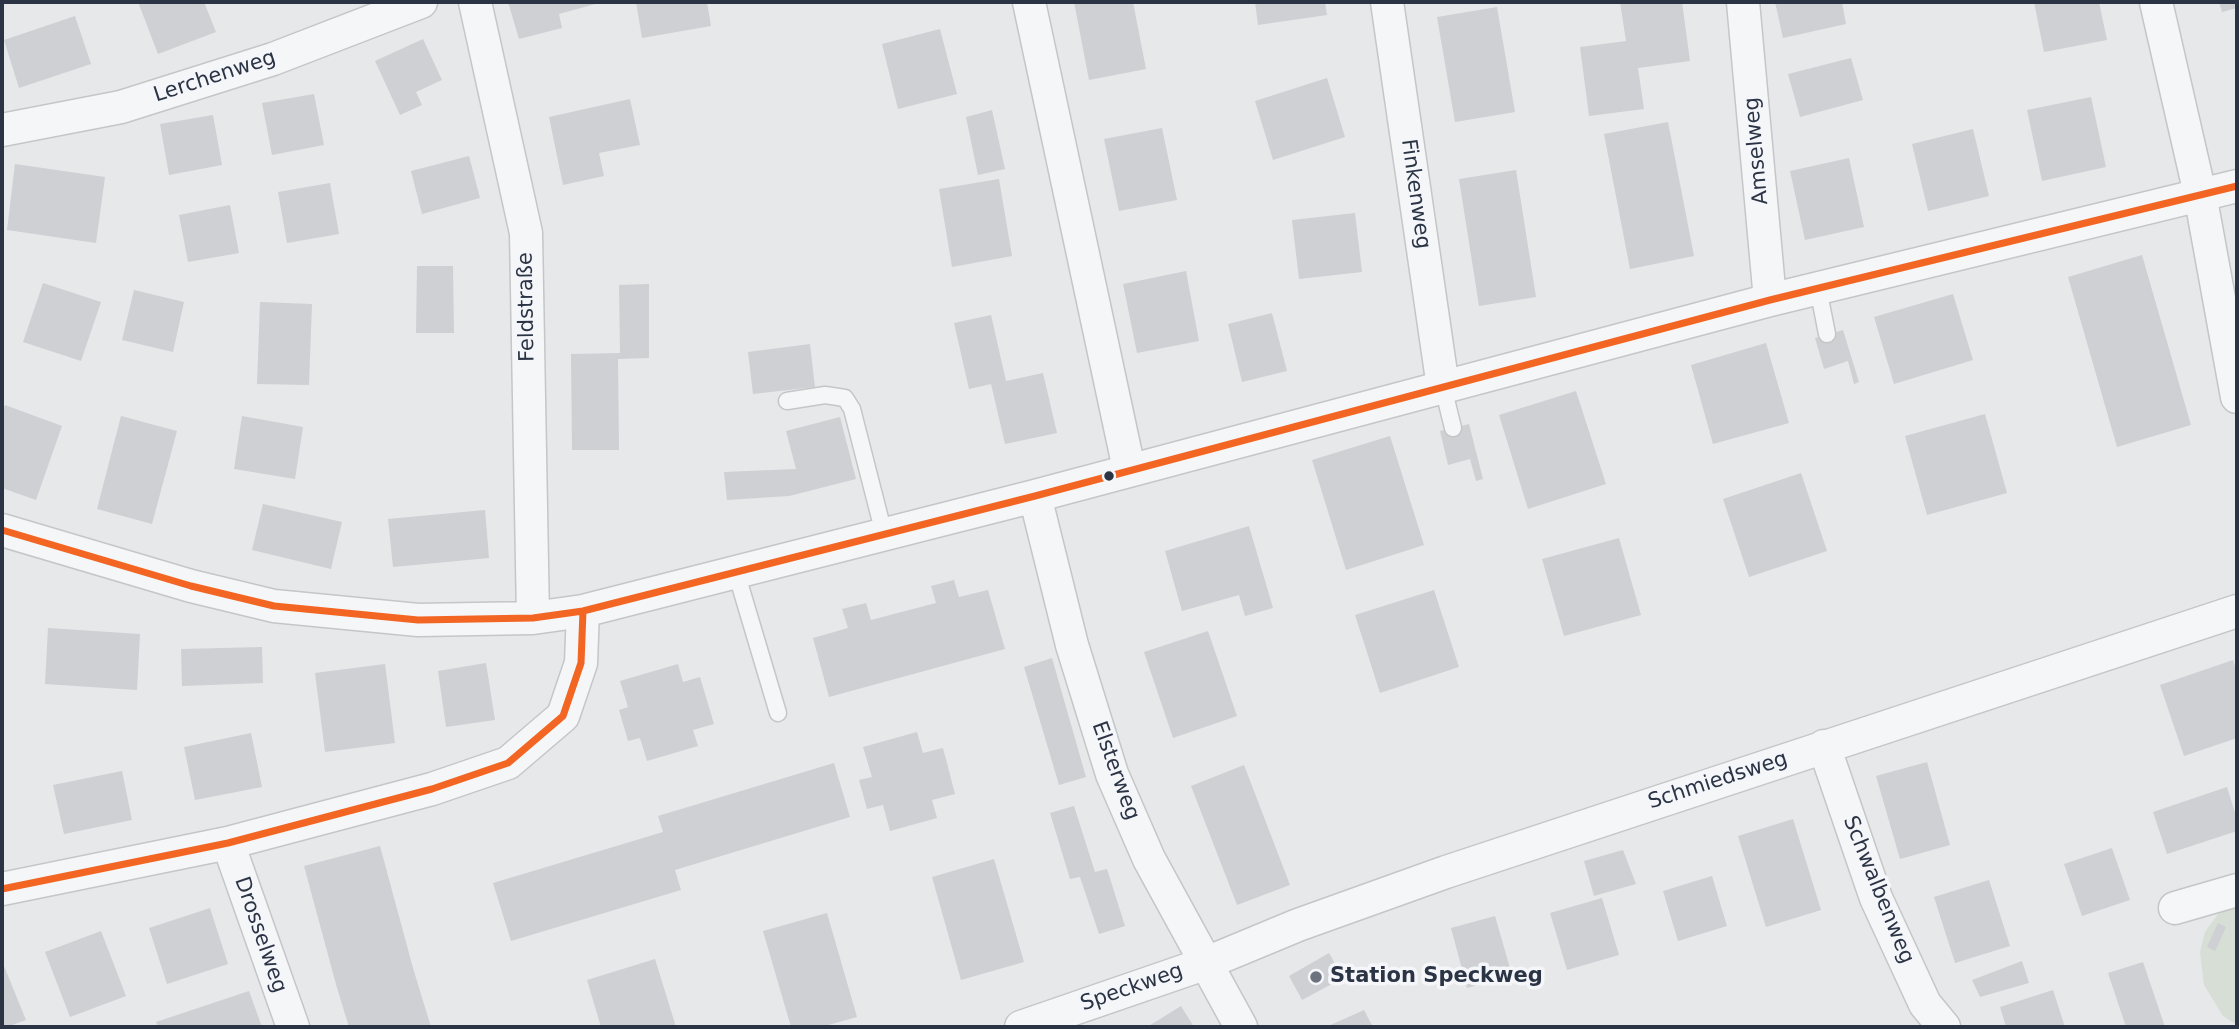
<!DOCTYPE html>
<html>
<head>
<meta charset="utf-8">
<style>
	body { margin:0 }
	#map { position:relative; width:2239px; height:1029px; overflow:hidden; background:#e6e8ea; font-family:"DejaVu Sans",sans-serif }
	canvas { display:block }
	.frame { position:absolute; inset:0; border:4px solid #2b3445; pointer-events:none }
</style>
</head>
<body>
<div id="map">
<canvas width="2239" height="1029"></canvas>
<div class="frame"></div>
</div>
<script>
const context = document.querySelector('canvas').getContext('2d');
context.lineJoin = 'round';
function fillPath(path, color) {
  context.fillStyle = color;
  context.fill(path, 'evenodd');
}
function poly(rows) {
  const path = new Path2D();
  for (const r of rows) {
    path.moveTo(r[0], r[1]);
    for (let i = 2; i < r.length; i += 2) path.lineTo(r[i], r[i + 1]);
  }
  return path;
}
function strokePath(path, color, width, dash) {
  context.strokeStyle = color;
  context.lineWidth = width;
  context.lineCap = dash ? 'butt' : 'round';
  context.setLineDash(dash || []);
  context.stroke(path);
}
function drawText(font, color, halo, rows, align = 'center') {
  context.font = font + ' "DejaVu Sans",sans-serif';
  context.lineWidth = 7;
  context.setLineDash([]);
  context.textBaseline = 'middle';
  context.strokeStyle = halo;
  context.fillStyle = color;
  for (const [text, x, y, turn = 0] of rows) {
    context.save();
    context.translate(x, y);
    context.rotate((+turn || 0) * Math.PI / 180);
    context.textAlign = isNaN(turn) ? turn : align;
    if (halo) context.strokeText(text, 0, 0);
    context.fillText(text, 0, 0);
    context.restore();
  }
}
fillPath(poly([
	[2237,902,2237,1025,2223,1016,2204,985,2200,952,2205,932,2221,910]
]), '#d6ded6');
fillPath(poly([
	[138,2,204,2,216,32,158,54],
	[508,2,599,2,599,3,559,14,562,28,519,39],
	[636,2,707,2,711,26,642,38],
	[1074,2,1133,2,1146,69,1089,80],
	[1255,2,1325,2,1327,15,1258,25],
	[1620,2,1682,2,1690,61,1638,68,1644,109,1589,116,1580,47,1626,41],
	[1775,2,1842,2,1846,24,1783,38],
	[2034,2,2099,2,2107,40,2044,52],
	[2219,2,2237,2,2237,8,2222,12],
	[1497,7,1515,112,1455,122,1437,17],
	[75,16,91,64,19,88,4,40],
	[940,29,957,94,898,109,882,44],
	[423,39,442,80,416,92,422,105,400,115,375,61],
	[1851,58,1863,100,1800,117,1788,74],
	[1327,78,1345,137,1273,160,1255,101],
	[314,94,324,145,272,155,262,103],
	[2091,97,2106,167,2042,181,2027,110],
	[630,99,640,145,599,153,604,176,563,185,549,117],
	[992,110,1005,169,978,175,966,117],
	[213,115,222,165,169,175,160,124],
	[1668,122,1694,256,1630,269,1604,134],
	[1162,128,1177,200,1119,211,1104,139],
	[1973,129,1989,196,1928,211,1912,144],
	[469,156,480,198,422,214,411,171],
	[1849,158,1864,227,1805,240,1790,171],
	[15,164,105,177,96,243,7,230],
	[1516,170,1536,297,1479,306,1459,179],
	[999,179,1012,256,952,267,939,189],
	[330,183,339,234,287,243,278,192],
	[230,205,239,253,188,262,179,215],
	[1355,213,1362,272,1299,279,1292,220],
	[2142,255,2191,425,2117,447,2068,277],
	[417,266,453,266,454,333,416,333],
	[1186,271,1199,341,1137,353,1123,284],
	[43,283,101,302,81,361,23,342],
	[649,284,649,358,618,359,619,450,572,450,571,354,620,353,619,285],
	[134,290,184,302,173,352,122,340],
	[1953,294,1973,360,1894,384,1874,317],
	[260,302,312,304,309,385,257,384],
	[1272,313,1287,371,1242,382,1228,324],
	[991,315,1006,381,1043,373,1057,433,1005,444,991,384,969,389,954,323],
	[1843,330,1859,382,1854,384,1848,361,1824,369,1815,338],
	[1766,343,1789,423,1713,444,1691,365],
	[810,344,815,387,753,394,748,352],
	[1576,391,1606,484,1528,509,1499,415],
	[5,405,62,426,36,500,2,488,2,413],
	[1985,414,2007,493,1927,515,1905,436],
	[121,416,177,431,152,524,97,509],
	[242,416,303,427,295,479,234,469],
	[840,417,856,479,789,496,727,500,724,472,796,469,786,431],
	[1469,424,1483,479,1476,481,1470,459,1448,465,1440,431],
	[1390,436,1424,545,1346,570,1312,460],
	[1801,473,1827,551,1749,577,1723,499],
	[263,504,342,522,331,569,252,550],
	[485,510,489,558,393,567,388,519],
	[1249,526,1273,608,1245,616,1239,595,1182,611,1165,551],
	[1619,538,1641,615,1564,636,1542,559],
	[954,580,959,597,988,590,1005,649,829,697,813,638,848,628,842,609,866,603,871,620,936,603,931,586],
	[1434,590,1459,667,1380,693,1355,615],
	[48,628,140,634,137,690,45,684],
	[1208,631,1237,716,1173,738,1144,652],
	[262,647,263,683,182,686,181,649],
	[1052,658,1086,777,1059,785,1024,667],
	[2233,660,2237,673,2237,738,2184,756,2160,685],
	[486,663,495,720,446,727,438,671],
	[385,664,395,743,325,752,315,673],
	[678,664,683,682,700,677,714,724,693,730,698,746,647,761,640,738,628,741,619,710,628,707,620,681],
	[917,732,923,753,943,748,955,794,932,800,937,818,890,831,883,805,867,809,859,780,872,777,863,747],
	[251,733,262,787,195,800,184,747],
	[1927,762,1950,845,1900,859,1876,776],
	[834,763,850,817,675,870,681,890,511,941,493,883,663,832,658,816],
	[1244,765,1290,885,1237,905,1191,786],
	[122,771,132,820,64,834,53,785],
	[2227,787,2237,819,2237,831,2167,854,2153,812],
	[1074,806,1095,872,1107,869,1125,926,1099,934,1080,877,1070,879,1050,813],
	[1793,819,1821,910,1766,927,1738,836],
	[380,846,413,968,431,1027,349,1027,337,988,304,866],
	[2112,848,2130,900,2082,916,2064,864],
	[1623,850,1636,884,1594,896,1584,861],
	[994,859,1024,962,961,980,932,877],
	[1712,876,1727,926,1678,941,1663,891],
	[1989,880,2010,946,1955,963,1934,897],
	[1602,898,1619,955,1567,970,1550,913],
	[210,908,228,964,167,984,149,928],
	[827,913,857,1017,821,1027,791,1027,763,931],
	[1495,916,1512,975,1467,988,1451,928],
	[2218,923,2226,927,2215,951,2207,947],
	[101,931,126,996,70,1017,45,952],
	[1329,953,1343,978,1302,1000,1289,976],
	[655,959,676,1027,601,1027,587,980],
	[2,961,26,1020,7,1027,2,1027],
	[2022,961,2029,983,1980,997,1972,980],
	[2143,962,2165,1027,2126,1027,2108,973],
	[2053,990,2065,1027,2006,1027,2000,1007],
	[249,991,262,1027,158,1027,156,1022],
	[1181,1006,1194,1027,1147,1027],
	[1364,1010,1373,1027,1326,1027]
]), '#ced0d3');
const lane = poly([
	[1818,288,1827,334],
	[1443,387,1453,428],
	[787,401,825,395,845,398,852,409,884,534],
	[736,572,778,713]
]);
const street = poly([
	[475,2,526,233,533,618],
	[1029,2,1129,469],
	[1387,2,1443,387],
	[1743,2,1770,300],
	[2156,2,2200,194,2237,397],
	[2,130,121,107,273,59,421,2],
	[1035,496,1072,645,1112,774,1149,859,1241,1027],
	[2,530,191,586,274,606,418,620,533,618,583,611,1035,496,1770,300,2237,186],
	[1824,746,1876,898,1925,1004,1944,1027],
	[228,843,293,1027],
	[2,889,228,843,432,789,508,763,563,716,581,663,583,611],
	[2175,908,2237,890],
	[1021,1027,1204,964,1298,925,1446,872,2237,611]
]);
strokePath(lane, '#c4c6c8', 19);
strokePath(street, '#c4c6c8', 35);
strokePath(lane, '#f5f6f7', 16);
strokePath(street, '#f5f6f7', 32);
strokePath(poly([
	[2,530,191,586,274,606,418,620,533,618,583,611,1035,496,1770,300,2237,186],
	[2,889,228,843,432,789,508,763,563,716,581,663,583,611]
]), '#f26522', 7);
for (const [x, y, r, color] of [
	[1109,476,6,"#2b3445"],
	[1316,977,7,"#6c737f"]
]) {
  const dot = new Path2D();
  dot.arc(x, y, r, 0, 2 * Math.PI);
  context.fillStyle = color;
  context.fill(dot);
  strokePath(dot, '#f4f6f9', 2.5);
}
drawText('21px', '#2b3445', '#f4f6f9', [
	["Lerchenweg",215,77,-18],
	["Amselweg",1757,151,-95],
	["Finkenweg",1415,194,82],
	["Feldstraße",527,307,-91],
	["Elsterweg",1115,771,70],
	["Schmiedsweg",1718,781,-18],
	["Schwalbenweg",1878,890,68],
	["Drosselweg",260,935,71],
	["Speckweg",1132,988,-19]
]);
drawText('bold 21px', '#2b3445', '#f4f6f9', [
	["Station Speckweg",1330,977]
], 'left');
</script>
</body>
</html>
